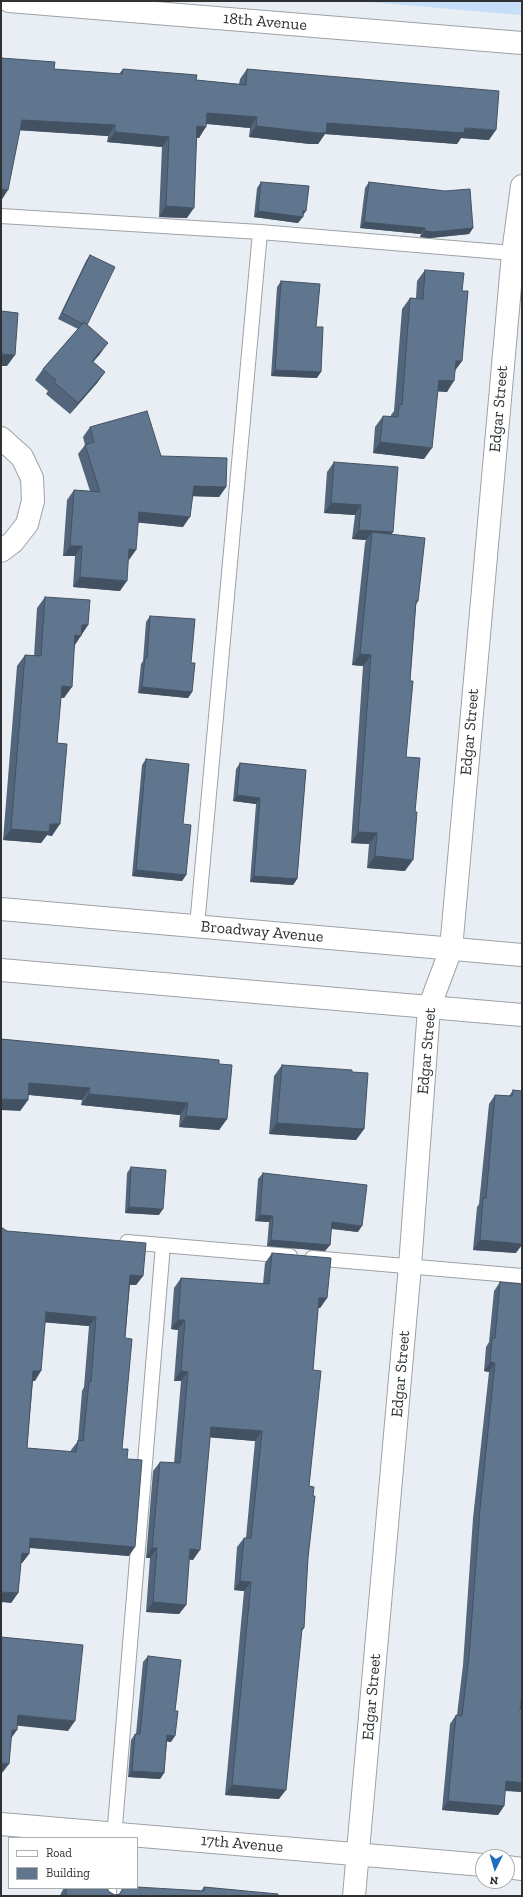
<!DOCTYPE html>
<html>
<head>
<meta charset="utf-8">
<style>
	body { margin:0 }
	#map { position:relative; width:523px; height:1897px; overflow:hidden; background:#e9eef4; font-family:"Zilla Slab",serif }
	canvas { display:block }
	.frame { position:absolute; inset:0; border:2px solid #2f3133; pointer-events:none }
	.legend { position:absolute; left:8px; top:1837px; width:130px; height:52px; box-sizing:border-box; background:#fff; border:1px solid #acadad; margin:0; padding:5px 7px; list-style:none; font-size:12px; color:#2f3133 }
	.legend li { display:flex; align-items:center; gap:8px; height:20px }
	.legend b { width:20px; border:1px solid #acadad }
	.north { position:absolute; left:475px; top:1849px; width:40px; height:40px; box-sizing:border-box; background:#fff; border:1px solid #acadad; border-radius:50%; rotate:185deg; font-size:11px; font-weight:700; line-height:16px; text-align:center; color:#2f3133 }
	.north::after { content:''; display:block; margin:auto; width:14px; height:18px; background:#1d6fbe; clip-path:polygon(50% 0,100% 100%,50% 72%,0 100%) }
</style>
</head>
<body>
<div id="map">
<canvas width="523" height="1897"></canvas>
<div class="frame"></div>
<ul class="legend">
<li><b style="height:5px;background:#fff"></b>Road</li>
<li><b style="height:11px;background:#60758e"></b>Building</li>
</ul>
<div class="north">N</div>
</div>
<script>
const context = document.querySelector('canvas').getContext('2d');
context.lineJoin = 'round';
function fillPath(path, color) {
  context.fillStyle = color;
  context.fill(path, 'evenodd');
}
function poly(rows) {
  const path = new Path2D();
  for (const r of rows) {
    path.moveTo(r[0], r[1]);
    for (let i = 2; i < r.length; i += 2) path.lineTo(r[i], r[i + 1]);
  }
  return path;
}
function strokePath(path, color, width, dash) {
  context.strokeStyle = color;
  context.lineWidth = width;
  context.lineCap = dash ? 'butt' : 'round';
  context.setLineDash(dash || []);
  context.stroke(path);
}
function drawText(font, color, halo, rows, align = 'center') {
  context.font = font + ' "Zilla Slab",serif';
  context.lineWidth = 4;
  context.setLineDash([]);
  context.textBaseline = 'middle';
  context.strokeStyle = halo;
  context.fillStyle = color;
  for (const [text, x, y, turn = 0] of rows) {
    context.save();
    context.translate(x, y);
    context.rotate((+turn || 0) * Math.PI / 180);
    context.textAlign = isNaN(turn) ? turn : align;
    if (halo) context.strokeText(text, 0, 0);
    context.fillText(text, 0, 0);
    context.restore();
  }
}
fillPath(poly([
	[356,1,522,1,522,15]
]), '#c7def8');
const lane = poly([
	[1,216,260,232,513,253],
	[197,926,260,232],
	[127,1242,290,1256],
	[312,1258,522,1276],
	[114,1838,163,1245],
	[109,1896,109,1888]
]);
const street = poly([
	[9,1,522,43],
	[1,438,22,457,32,478,33,501,27,524,13,542,1,551],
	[1,1824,483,1865],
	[507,1867,522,1869],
	[354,1896,410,1266,429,1008,451,949,513,253,522,186]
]);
const secondary = poly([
	[1,909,522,955],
	[1,970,522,1015]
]);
strokePath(lane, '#9da2a7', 16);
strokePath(street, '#9da2a7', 24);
strokePath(secondary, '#9da2a7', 24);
strokePath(lane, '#fff', 14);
strokePath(street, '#fff', 22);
strokePath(secondary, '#fff', 22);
fillPath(poly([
	[1,58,54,69,119,74,123,69,196,80,239,84,240,79,247,69,489,140,461,138,457,144,325,134,318,144,310,144,249,137,250,128,206,124,199,138,197,138,187,218,159,217,162,147,107,142,108,136,20,130,1,201],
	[261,182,303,216,303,217,298,223,254,217,257,188],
	[369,182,473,228,469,234,430,238,420,237,421,234,360,228,365,188],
	[90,255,87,325,100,354,93,362,105,372,97,383,70,414,46,394,48,391,35,380,43,369,78,329,58,319,86,261],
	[425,270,462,291,462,361,455,370,447,392,437,391,424,459,373,453,375,427,383,416,391,417,391,415,394,411,402,309,410,298,416,298,417,281],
	[281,281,316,327,317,378,271,376,277,287],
	[90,427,161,456,226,487,219,497,192,496,183,527,138,522,120,591,73,587,75,556,63,556,67,500,74,490,90,491,78,454,85,445,83,437],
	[334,462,393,532,391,534,418,601,416,605,410,681,406,757,405,871,367,868,369,844,351,843,363,666,352,665,365,543,366,540,352,539,355,515,324,513,327,472],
	[45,597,88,625,75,645,64,698,61,698,57,743,52,836,47,835,41,843,3,840,17,666,25,655,34,656,37,608],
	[150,616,191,663,192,692,188,698,138,693,141,664,143,661,146,622],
	[146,759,183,824,186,875,182,881,132,876,142,765],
	[240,763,306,770,297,879,293,885,250,882,256,804,233,801,236,769],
	[1,1039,219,1064,227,1119,219,1130,179,1127,180,1115,81,1105,82,1100,28,1095,28,1100,20,1111],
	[282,1065,352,1072,364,1129,356,1140,269,1134,274,1076],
	[513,1090,516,1253,473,1250,477,1207,479,1204,489,1104,495,1095,509,1096],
	[131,1167,159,1215,125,1213,127,1173],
	[263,1173,358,1232,331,1229,330,1245,325,1251,267,1246,269,1222,255,1221,258,1179],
	[7,1231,143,1276,136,1285,130,1285,125,1338,122,1449,127,1459,129,1556,29,1548,29,1554,22,1563,21,1563,18,1593,11,1603],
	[45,1322,89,1326,84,1387,82,1391,78,1441,71,1450,71,1452,27,1448,33,1381,35,1381],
	[272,1253,327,1298,320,1308,318,1308,313,1370,309,1486,313,1496,308,1558,304,1628,302,1631,279,1799,225,1795,244,1591,234,1590,237,1547,244,1538,246,1538,255,1441,210,1437,193,1560,189,1559,186,1605,179,1614,146,1612,150,1558,146,1558,153,1471,160,1462,174,1463,181,1381,174,1381,178,1330,171,1329,174,1288,181,1278,263,1284,265,1263],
	[500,1282,520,1713,522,1792,505,1791,504,1806,498,1815,442,1810,450,1724,456,1715,457,1715,463,1665,473,1518,489,1372,484,1371,486,1347,489,1342,494,1291],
	[148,1656,171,1742,167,1741,164,1773,160,1779,128,1777,131,1740,135,1734,136,1734,143,1662],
	[204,1887,278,1896,60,1896,61,1893,64,1888,108,1888,108,1891,115,1895,119,1894,123,1888,201,1891]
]), '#53657a');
fillPath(poly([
	[207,113,257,117,250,128,200,123],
	[22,120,115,125,108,136,15,130],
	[327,123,465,128,496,130,489,140,461,138,457,144,325,134,318,144,310,144,249,137,256,126],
	[197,126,206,127,199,138,190,137],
	[115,132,169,137,162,147,107,142],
	[1,189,8,190,1,201],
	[166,206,194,208,187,218,159,217],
	[258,211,306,211,298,223,254,217],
	[364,222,425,228,421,234,360,228],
	[473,228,469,234,430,238,420,237,425,231],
	[108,343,100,354,84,372,92,361],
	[1,354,15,355,7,366,1,366],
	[456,361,462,361,454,372],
	[275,370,321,372,317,378,271,376],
	[105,372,97,383,70,414,78,403],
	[439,380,454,381,447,392,431,391],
	[380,442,432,448,424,459,373,453],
	[194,486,226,487,219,497,187,496],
	[331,503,361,505,355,515,324,513],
	[139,512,190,517,183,527,132,522],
	[359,530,393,532,386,542,372,532,366,540,352,539],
	[70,546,82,546,75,556,63,556],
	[129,549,136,550,129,560],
	[80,577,127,581,120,591,73,587],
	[82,625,88,625,73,647,68,646],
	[360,654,371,655,363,666,352,665],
	[62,686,72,687,64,698,54,697],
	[142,687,192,692,188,698,138,693],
	[237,795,260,798,256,804,233,801],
	[50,824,60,824,52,836,47,835,41,843,3,840,11,829],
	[358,832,377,833,369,844,351,843],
	[375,856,413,860,405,871,367,868],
	[136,870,186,875,182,881,132,876],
	[254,876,297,879,293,885,250,882],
	[29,1083,90,1088,82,1100,21,1094],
	[89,1094,188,1103,180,1115,81,1105],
	[1,1099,28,1100,20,1111,1,1110],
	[186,1116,227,1119,219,1130,179,1127],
	[277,1123,364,1129,356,1140,269,1134],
	[129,1207,163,1209,159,1215,125,1213],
	[260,1215,273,1216,269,1222,255,1221],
	[332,1222,362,1226,358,1232,328,1228],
	[271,1240,330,1245,325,1251,267,1246],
	[480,1240,522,1244,522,1245,516,1253,473,1250],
	[130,1275,143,1276,136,1285,124,1284],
	[319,1298,327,1298,320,1308,312,1308],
	[46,1312,96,1317,89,1326,39,1322],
	[178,1320,185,1320,178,1330,171,1329],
	[490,1362,495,1363,489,1372,484,1371],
	[33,1371,41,1371,35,1381,27,1380],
	[181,1371,188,1372,181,1381,174,1381],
	[211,1427,262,1431,255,1441,204,1437],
	[30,1538,135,1547,129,1556,23,1547],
	[152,1548,157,1548,150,1558,146,1558],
	[190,1549,200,1550,193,1560,183,1559],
	[22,1553,29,1554,22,1563,15,1562],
	[240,1581,251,1582,244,1591,234,1590],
	[1,1592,18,1593,11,1603,1,1602],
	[153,1602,186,1605,179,1614,146,1612],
	[18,1715,75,1721,68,1731,11,1725],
	[12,1730,17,1730,10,1740],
	[167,1735,175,1736,171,1742,163,1741],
	[1,1763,9,1764,2,1773,1,1773],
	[132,1771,164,1773,160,1779,128,1777],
	[506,1781,522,1783,522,1792,500,1790],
	[232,1785,286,1790,279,1799,225,1795],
	[448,1801,504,1806,498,1815,442,1810]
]), '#435263');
const building = poly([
	[1,58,55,62,54,69,122,74,123,69,197,75,196,80,246,85,247,69,499,91,496,130,465,128,464,133,327,123,326,133,318,133,256,126,257,117,207,113,206,127,197,126,194,208,166,206,169,137,115,132,115,125,22,120,8,190,1,189,1,58],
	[261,182,309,186,306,211,303,211,303,217,258,211,261,182],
	[369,182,445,191,470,189,473,228,434,232,425,231,425,228,364,222,369,182],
	[90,255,115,267,87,325,84,322,83,324,62,313,90,255],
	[425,270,464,273,462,291,468,291,462,361,456,361,454,381,439,380,432,448,380,442,383,416,398,417,399,404,402,405,410,298,423,299,425,270],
	[281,281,320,284,316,327,323,327,321,372,275,370,281,281],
	[1,311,18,313,15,355,1,354,1,311],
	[84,322,108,343,92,361,105,372,78,403,54,382,56,380,43,369,84,322],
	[147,411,161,456,227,458,226,487,194,486,190,517,139,512,136,550,129,549,127,581,80,577,82,546,70,546,74,490,100,492,85,445,94,442,90,427,147,411],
	[334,462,398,467,393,532,359,530,361,505,331,503,334,462],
	[372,532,425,538,418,601,416,601,410,681,413,681,406,757,420,758,415,812,417,812,413,860,375,856,377,833,358,832,371,655,360,654,372,532],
	[45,597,90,600,88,625,82,625,81,636,75,635,72,687,62,686,57,743,67,744,60,824,50,824,49,832,11,829,25,655,41,656,45,597],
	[150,616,195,619,191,663,195,663,192,692,142,687,145,658,147,658,150,616],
	[146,759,189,764,183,824,191,825,186,875,136,870,146,759],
	[240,763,306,770,297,879,254,876,260,798,237,795,240,763],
	[1,1039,219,1060,219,1064,232,1065,227,1119,186,1116,188,1103,89,1094,90,1088,29,1083,28,1100,1,1099,1,1039],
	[282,1065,352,1070,352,1072,368,1073,364,1129,277,1123,282,1065],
	[513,1090,522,1091,522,1244,480,1240,483,1198,486,1198,495,1095,512,1096,513,1090],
	[131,1167,166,1170,163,1209,129,1207,131,1167],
	[263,1173,367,1185,362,1226,332,1222,330,1245,271,1240,273,1216,260,1215,263,1173],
	[1,1227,7,1231,146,1243,143,1276,130,1275,125,1338,132,1339,122,1449,128,1449,127,1459,142,1460,135,1547,30,1538,29,1554,22,1553,18,1593,1,1592,1,1227],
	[46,1312,96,1317,91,1382,89,1382,83,1441,78,1440,76,1452,27,1448,33,1371,41,1371,46,1312],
	[272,1253,331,1258,327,1298,319,1298,313,1370,321,1371,309,1486,314,1487,313,1496,315,1496,308,1558,304,1628,302,1628,301,1639,286,1790,232,1785,251,1582,240,1581,244,1538,251,1538,262,1431,211,1427,200,1550,190,1549,186,1605,153,1602,157,1548,152,1548,160,1462,180,1463,188,1372,181,1371,185,1320,178,1320,181,1278,269,1284,272,1253],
	[500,1282,522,1284,522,1692,520,1713,522,1713,522,1783,506,1781,504,1806,448,1801,456,1715,462,1716,469,1656,480,1509,495,1363,490,1362,492,1338,495,1338,500,1282],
	[1,1637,83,1645,75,1721,18,1715,17,1730,12,1730,9,1764,1,1763,1,1637],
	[148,1656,181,1660,175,1711,178,1711,175,1736,167,1735,164,1773,132,1771,135,1734,140,1734,148,1656],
	[137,1887,204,1891,204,1887,278,1894,278,1896,66,1896,66,1888,108,1888,108,1891,115,1895,120,1894,123,1888,137,1888,137,1887]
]);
fillPath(building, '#60758e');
strokePath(building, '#435263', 1);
drawText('16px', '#2f3133', '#fff', [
	["18th Avenue",265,22,5],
	["Edgar Street",499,409,-85],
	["Edgar Street",470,732,-85],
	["Broadway Avenue",262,932,5],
	["Edgar Street",427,1051,-85],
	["Edgar Street",401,1374,-85],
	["Edgar Street",372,1697,-85],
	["17th Avenue",242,1844,5]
]);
</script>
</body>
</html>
